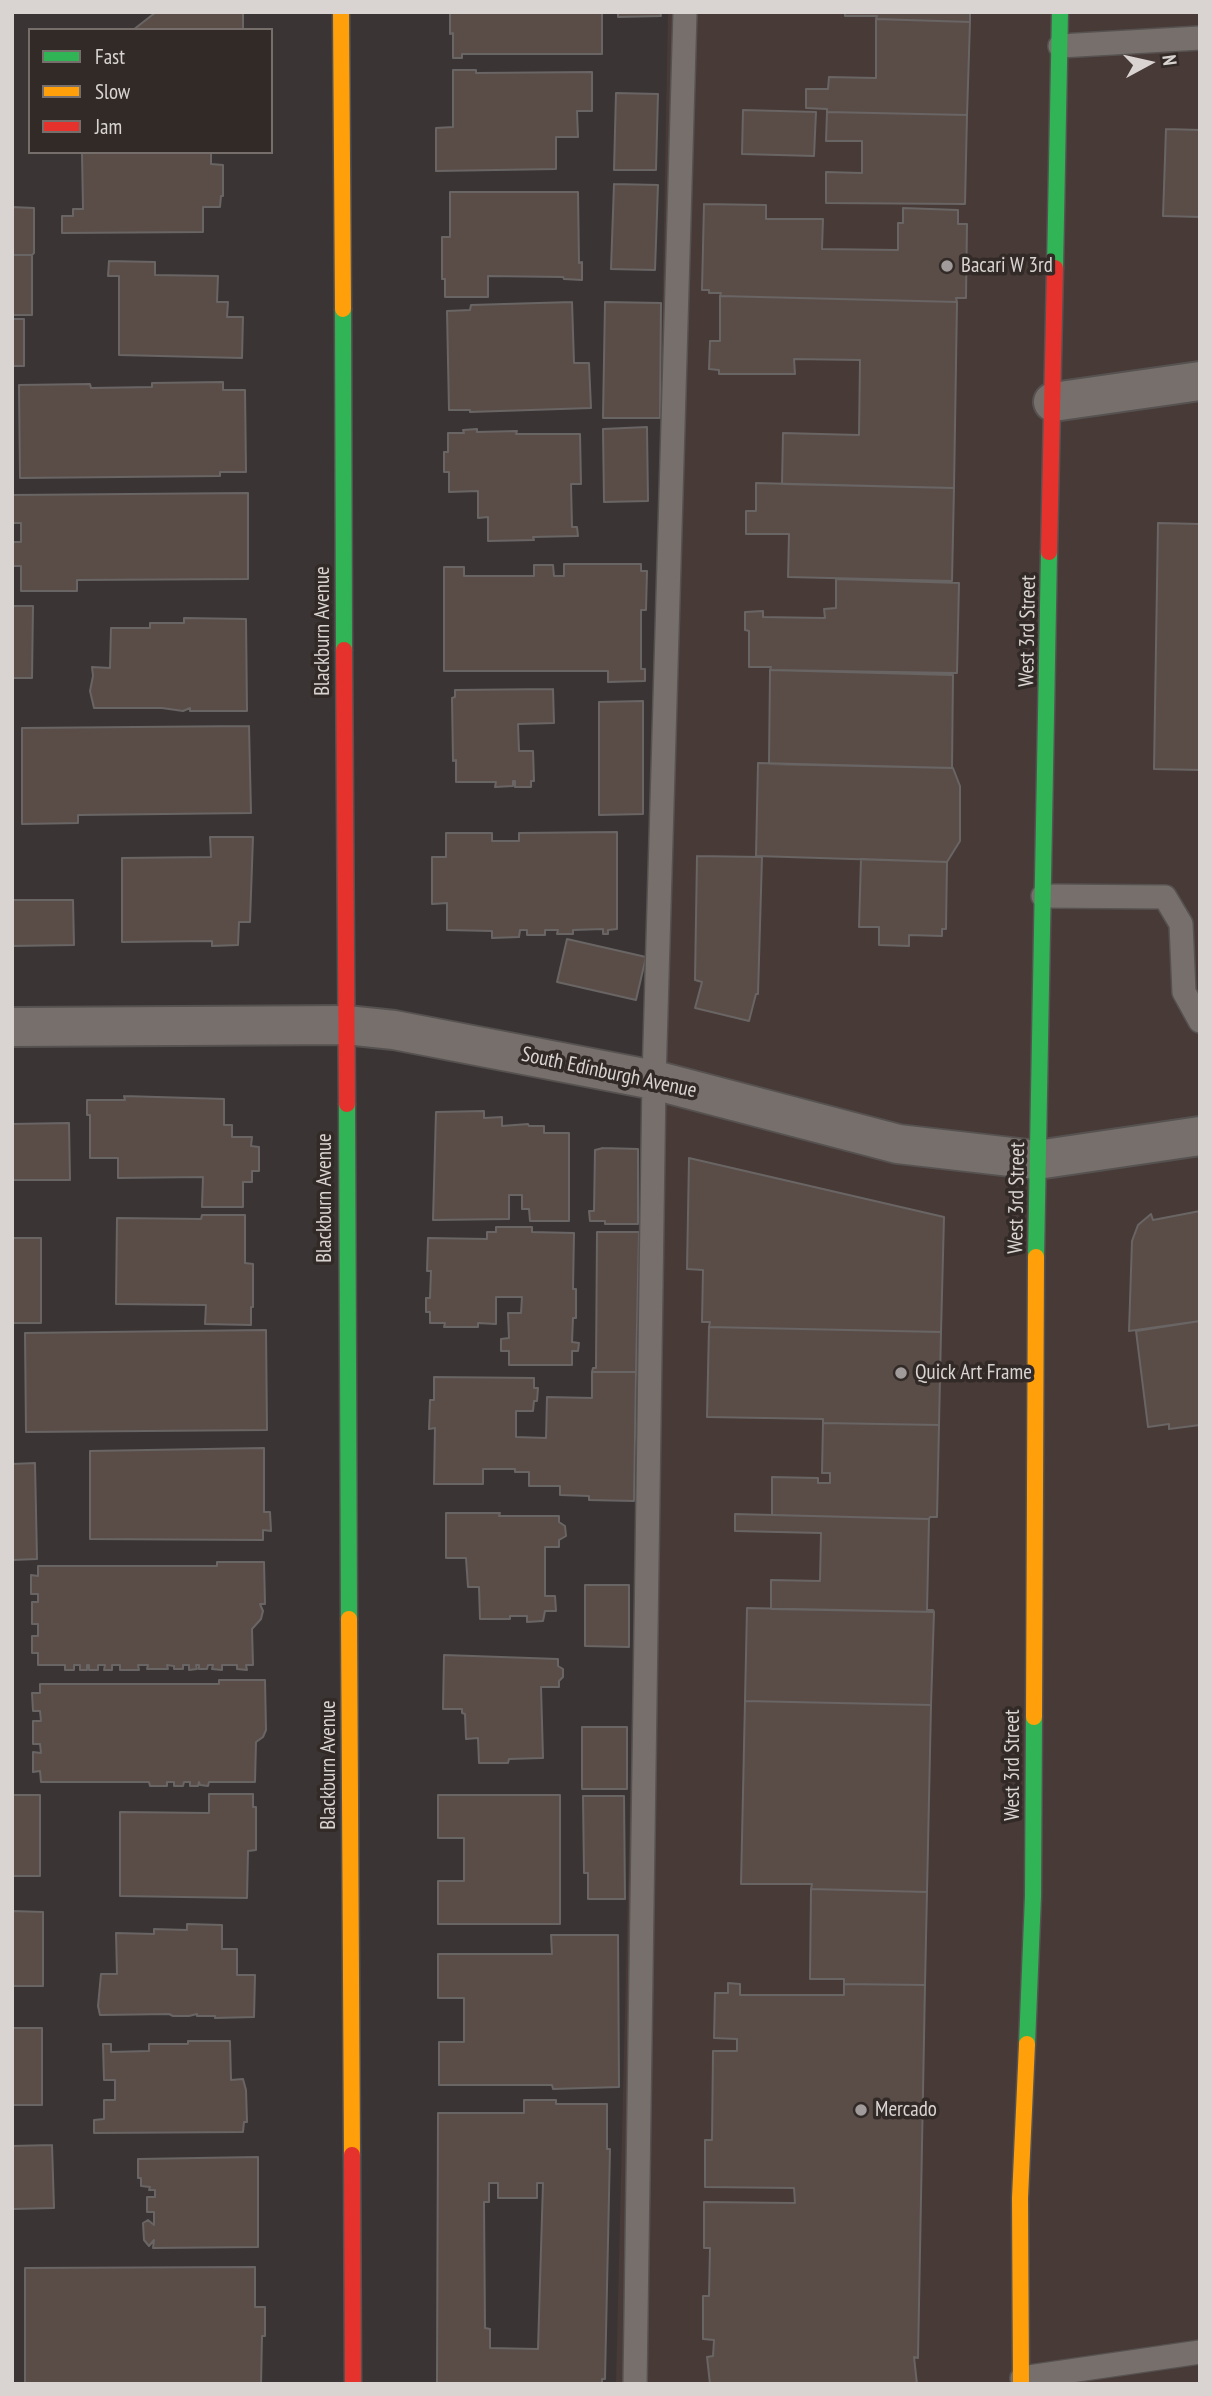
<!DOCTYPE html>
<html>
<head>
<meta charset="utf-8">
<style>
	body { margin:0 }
	#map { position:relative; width:1212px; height:2396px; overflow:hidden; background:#3a3534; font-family:"PT Sans Narrow",sans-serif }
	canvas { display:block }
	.frame { position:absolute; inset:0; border:14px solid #d9d4d2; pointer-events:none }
	.legend { position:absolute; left:28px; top:28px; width:245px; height:126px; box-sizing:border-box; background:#322a27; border:2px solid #756e6b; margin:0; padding:9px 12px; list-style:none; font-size:21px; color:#d9d4d2 }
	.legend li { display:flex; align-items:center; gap:14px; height:35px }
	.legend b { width:35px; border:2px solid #756e6b }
	.north { position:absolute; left:1114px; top:28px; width:70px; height:70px; -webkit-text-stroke:5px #322a27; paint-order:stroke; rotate:82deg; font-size:19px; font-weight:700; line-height:28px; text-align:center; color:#d9d4d2 }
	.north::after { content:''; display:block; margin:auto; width:24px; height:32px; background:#d9d4d2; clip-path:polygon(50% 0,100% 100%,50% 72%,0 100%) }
</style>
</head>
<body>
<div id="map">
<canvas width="1212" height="2396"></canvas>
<div class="frame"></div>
<ul class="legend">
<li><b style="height:9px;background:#30b455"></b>Fast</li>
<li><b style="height:9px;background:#ff9f0a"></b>Slow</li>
<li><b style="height:9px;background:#e5322d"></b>Jam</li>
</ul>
<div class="north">N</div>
</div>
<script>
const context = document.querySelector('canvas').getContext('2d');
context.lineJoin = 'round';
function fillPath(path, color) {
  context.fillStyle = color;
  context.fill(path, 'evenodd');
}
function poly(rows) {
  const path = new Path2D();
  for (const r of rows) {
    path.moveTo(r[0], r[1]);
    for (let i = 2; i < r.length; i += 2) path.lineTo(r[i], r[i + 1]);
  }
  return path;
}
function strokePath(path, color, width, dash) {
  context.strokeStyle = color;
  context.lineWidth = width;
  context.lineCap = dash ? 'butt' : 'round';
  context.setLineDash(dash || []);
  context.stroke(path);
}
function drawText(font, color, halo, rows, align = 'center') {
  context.font = font + ' "PT Sans Narrow",sans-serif';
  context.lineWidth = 7;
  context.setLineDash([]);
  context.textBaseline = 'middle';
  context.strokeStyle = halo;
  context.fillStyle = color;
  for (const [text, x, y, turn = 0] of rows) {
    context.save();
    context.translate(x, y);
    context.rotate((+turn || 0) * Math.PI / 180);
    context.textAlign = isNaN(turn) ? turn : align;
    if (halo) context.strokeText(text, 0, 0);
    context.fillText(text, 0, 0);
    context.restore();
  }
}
fillPath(poly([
	[668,12,1200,12,1200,2384,616,2384,649,1013]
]), '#483a36');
const building = poly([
	[156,12,243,12,243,30,133,30,156,12],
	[450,12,602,12,602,54,462,54,462,58,453,58,453,33,450,34,450,12],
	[618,12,660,12,661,16,618,17,618,12],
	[845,12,970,12,970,22,876,19,877,16,845,16,845,12],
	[876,19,970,22,967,115,827,112,827,109,806,108,806,89,828,89,829,77,876,78,876,19],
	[453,70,476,70,476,73,592,72,592,111,577,111,578,137,556,137,556,169,436,171,436,128,453,127,453,70],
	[616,93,658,94,656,170,614,170,616,93],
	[743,110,816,112,814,156,742,154,743,110],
	[827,112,967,115,965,204,826,203,826,172,862,173,862,141,826,141,827,112],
	[1166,129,1200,130,1200,217,1163,216,1166,129],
	[71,152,211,152,211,164,223,165,223,196,221,196,220,207,203,207,203,232,62,233,62,216,73,216,73,209,83,209,82,153,71,152],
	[614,184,658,185,655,270,611,269,614,184],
	[450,192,578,192,579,263,582,262,582,280,564,279,563,277,488,276,488,297,445,297,445,279,442,279,442,237,450,237,450,192],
	[704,204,766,205,766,219,823,219,822,249,898,250,898,223,903,223,903,208,958,210,958,224,967,224,966,298,956,298,957,302,720,296,721,293,709,293,709,290,702,290,704,204],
	[12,207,34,208,34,253,32,255,12,255,12,207],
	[12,255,32,255,32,315,12,315,12,255],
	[109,261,155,262,155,275,218,276,217,302,228,302,227,317,243,317,242,358,119,355,119,276,108,276,109,261],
	[720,296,957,302,954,488,782,484,783,433,859,435,860,360,794,359,795,374,719,374,719,370,709,369,710,341,720,341,720,296],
	[572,302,574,363,589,363,591,408,470,412,470,410,449,410,447,311,470,310,471,305,572,302],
	[605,302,661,303,660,418,603,418,605,302],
	[12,319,24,319,24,366,12,366,12,319],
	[223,382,223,390,245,390,246,472,220,472,220,476,20,478,19,385,90,384,91,388,152,387,152,383,223,382],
	[647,427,648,501,604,502,603,429,647,427],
	[477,429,477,432,517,431,516,434,580,434,581,484,571,484,572,527,577,527,578,536,533,537,534,540,488,541,488,517,478,518,478,491,449,492,449,472,444,472,444,452,448,452,448,433,464,433,463,430,477,429],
	[756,483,954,488,952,581,788,577,789,534,746,534,746,511,756,511,756,483],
	[248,493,248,579,77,580,77,591,21,591,21,566,12,566,12,542,21,542,21,523,12,523,12,495,248,493],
	[1158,523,1200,524,1200,770,1154,769,1158,523],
	[564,564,641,564,641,571,647,571,646,610,641,610,641,669,645,669,645,681,608,682,608,671,444,671,444,567,464,567,464,576,534,576,534,565,553,565,554,576,564,576,564,564],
	[836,579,959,583,957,673,770,670,771,667,749,667,749,631,745,630,745,612,763,611,763,617,825,618,824,609,836,608,836,579],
	[12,606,33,606,32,678,12,678,12,606],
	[184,618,246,619,247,711,190,711,190,708,183,711,162,708,94,708,90,691,93,676,92,667,110,668,111,628,150,628,150,623,184,623,184,618],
	[770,670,953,675,952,768,769,764,770,670],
	[553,689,554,723,518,724,519,751,533,751,534,781,531,781,531,787,515,787,515,781,513,781,513,786,495,787,496,782,456,782,456,760,453,761,452,698,455,697,455,690,553,689],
	[643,701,643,814,599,815,599,702,643,701],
	[249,726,251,813,78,815,78,823,22,824,22,728,249,726],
	[758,763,953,768,960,786,960,841,947,862,756,856,758,763],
	[617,832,617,929,608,930,608,934,603,934,603,929,573,930,573,934,557,934,558,930,545,930,545,935,527,935,527,930,520,930,519,937,492,938,492,931,447,930,447,903,432,904,432,857,446,857,446,833,492,833,492,841,519,841,519,833,617,832],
	[210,837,253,837,250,922,239,922,238,945,212,946,212,941,122,942,122,858,211,857,210,837],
	[697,856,762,857,758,994,756,994,749,1021,695,1008,702,982,695,980,697,856],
	[861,859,947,862,946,929,942,929,942,936,909,935,909,946,879,945,879,927,859,927,861,859],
	[12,900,73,900,74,945,12,946,12,900],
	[567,939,646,957,636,1000,557,982,567,939],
	[124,1096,224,1099,224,1125,232,1125,232,1137,252,1137,251,1146,259,1147,259,1171,252,1171,252,1182,243,1182,243,1207,202,1207,203,1177,118,1178,118,1158,90,1158,90,1115,87,1115,87,1100,125,1100,124,1096],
	[484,1111,484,1118,502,1117,502,1126,528,1124,529,1126,544,1126,544,1133,569,1133,569,1221,530,1221,529,1209,522,1209,522,1195,509,1195,509,1219,433,1220,436,1112,484,1111],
	[69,1123,70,1180,12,1180,12,1124,69,1123],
	[603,1148,638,1149,638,1224,605,1224,605,1221,590,1221,589,1211,594,1211,595,1150,603,1148],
	[689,1158,944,1217,941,1332,709,1327,710,1322,702,1322,703,1270,687,1269,689,1158],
	[1200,1211,1200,1321,1129,1331,1132,1241,1138,1225,1151,1214,1153,1220,1200,1211],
	[202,1215,245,1215,245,1263,253,1264,253,1307,251,1307,251,1325,205,1324,206,1305,116,1304,117,1218,201,1219,202,1215],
	[496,1227,532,1227,532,1232,574,1233,573,1289,576,1289,576,1318,573,1318,572,1342,579,1343,578,1351,572,1351,572,1365,509,1365,509,1351,501,1351,501,1339,509,1338,508,1313,521,1313,522,1297,496,1297,496,1324,478,1323,478,1327,444,1327,445,1323,430,1323,430,1312,426,1312,426,1298,430,1298,431,1271,427,1271,428,1238,487,1239,487,1232,496,1232,496,1227],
	[597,1232,639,1232,636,1372,592,1372,593,1368,596,1368,597,1232],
	[12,1238,41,1238,41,1323,12,1323,12,1238],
	[1200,1321,1200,1425,1169,1429,1169,1424,1148,1427,1136,1331,1200,1321],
	[709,1327,941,1332,939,1425,823,1423,823,1419,707,1417,709,1327],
	[266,1330,267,1430,26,1432,25,1333,266,1330],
	[592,1372,636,1372,634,1501,589,1500,589,1496,560,1495,560,1486,529,1486,529,1472,515,1472,515,1469,483,1469,483,1484,434,1484,435,1428,429,1429,430,1400,434,1400,434,1377,534,1378,534,1388,538,1388,537,1401,534,1401,533,1411,516,1411,516,1437,546,1438,547,1397,592,1398,592,1372],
	[823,1423,939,1425,937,1517,930,1517,929,1519,772,1515,772,1477,818,1478,818,1483,830,1483,830,1473,822,1473,823,1423],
	[264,1448,264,1512,270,1512,271,1531,263,1530,263,1540,90,1539,90,1451,264,1448],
	[35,1463,37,1559,12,1560,12,1464,35,1463],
	[446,1513,500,1513,499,1516,559,1516,559,1522,565,1526,566,1536,559,1540,559,1547,545,1547,545,1596,555,1596,556,1611,545,1611,543,1621,527,1622,527,1616,510,1616,510,1619,480,1619,479,1587,468,1587,466,1558,446,1558,446,1513],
	[735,1514,929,1519,927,1610,933,1610,934,1612,771,1609,771,1580,820,1581,821,1533,735,1531,735,1514],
	[217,1562,264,1562,265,1604,260,1604,263,1611,261,1619,252,1629,253,1665,246,1665,247,1670,237,1669,237,1665,222,1665,222,1670,212,1669,213,1665,208,1665,207,1669,199,1669,199,1665,196,1665,197,1669,189,1670,189,1665,183,1665,183,1669,174,1669,174,1666,167,1665,168,1669,147,1669,148,1665,138,1665,139,1670,120,1670,120,1665,112,1665,112,1670,104,1670,105,1665,98,1665,98,1670,89,1670,89,1665,87,1665,87,1670,80,1670,80,1665,74,1665,74,1670,65,1670,65,1665,38,1665,38,1653,32,1653,32,1636,38,1636,38,1624,32,1624,32,1602,38,1602,38,1594,31,1594,31,1575,38,1576,38,1566,217,1566,217,1562],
	[585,1585,629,1585,629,1647,585,1646,585,1585],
	[747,1608,934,1612,931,1705,745,1701,747,1608],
	[444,1655,558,1659,558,1666,563,1669,563,1677,559,1681,559,1687,541,1687,543,1758,509,1759,508,1763,479,1763,478,1738,466,1739,465,1714,462,1713,462,1709,443,1709,444,1655],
	[219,1680,265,1680,266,1730,263,1737,256,1742,255,1782,209,1782,208,1786,200,1785,199,1782,198,1786,190,1786,190,1782,184,1782,183,1786,174,1786,174,1782,167,1782,167,1786,150,1786,149,1782,41,1782,40,1771,33,1772,33,1752,41,1753,40,1744,33,1744,33,1721,41,1721,40,1711,33,1711,32,1693,40,1693,40,1684,219,1684,219,1680],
	[745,1701,931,1705,927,1892,811,1889,812,1884,741,1884,745,1701],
	[582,1727,627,1727,627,1789,582,1789,582,1727],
	[209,1794,253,1794,253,1807,256,1807,256,1850,248,1851,247,1898,120,1896,120,1812,209,1813,209,1794],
	[12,1795,40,1795,40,1876,12,1876,12,1795],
	[438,1795,560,1795,560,1924,438,1924,438,1881,464,1881,464,1838,438,1838,438,1795],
	[583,1796,624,1796,625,1899,588,1899,588,1873,584,1873,583,1796],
	[811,1889,927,1892,925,1985,844,1984,844,1979,810,1979,811,1889],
	[12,1911,43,1912,43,1986,12,1986,12,1911],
	[187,1924,222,1925,222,1949,237,1949,237,1975,255,1975,254,2017,215,2018,215,2016,197,2016,197,2014,189,2016,173,2016,169,2014,100,2015,98,2006,101,1974,117,1974,116,1933,154,1934,154,1929,187,1930,187,1924],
	[551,1935,618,1935,619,2087,553,2089,552,2085,439,2085,439,2042,464,2042,464,1998,438,1998,438,1954,552,1954,551,1935],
	[728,1983,740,1984,740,1995,844,1995,844,1984,925,1985,918,2358,914,2357,917,2384,710,2384,707,2357,713,2356,714,2340,703,2339,703,2296,709,2296,710,2248,704,2248,704,2202,795,2203,794,2188,705,2187,705,2140,712,2140,713,2051,737,2051,737,2039,714,2038,715,1993,728,1993,728,1983],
	[12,2028,42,2028,42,2105,12,2105,12,2028],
	[188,2041,230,2041,231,2080,243,2079,246,2090,247,2122,244,2122,243,2132,94,2133,94,2120,104,2119,104,2100,115,2100,115,2080,104,2080,103,2044,111,2044,111,2052,149,2051,149,2044,188,2044,188,2041],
	[524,2100,556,2100,556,2104,607,2104,607,2149,610,2149,605,2379,602,2379,602,2384,437,2384,438,2113,524,2113,524,2100],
	[489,2183,498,2183,498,2198,537,2198,537,2183,543,2183,538,2349,490,2348,490,2329,485,2328,484,2202,489,2202,489,2183],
	[52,2145,54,2208,12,2209,12,2146,52,2145],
	[258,2157,258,2247,153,2248,154,2240,149,2246,144,2240,143,2223,148,2220,154,2225,154,2212,147,2212,147,2197,155,2197,155,2190,149,2190,150,2187,141,2186,141,2178,138,2178,138,2159,258,2157],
	[255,2267,255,2307,265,2307,265,2336,262,2336,261,2384,25,2384,25,2268,255,2267]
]);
fillPath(building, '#5a4d48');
strokePath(building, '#696564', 2);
const lane = poly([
	[1060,46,1200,38],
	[1043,896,1165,897,1181,924,1184,992,1200,1021],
	[1022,2378,1200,2352],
	[635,2384,654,1080,685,12]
]);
const street = poly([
	[1053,402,1200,381],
	[12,1027,346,1025,394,1030,654,1080,898,1144,1037,1160,1200,1136]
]);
const fast = poly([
	[1055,268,1060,12],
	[343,309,344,650],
	[347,1104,349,1619],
	[1036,1257,1049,552],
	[1027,2044,1033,1896,1034,1717]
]);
const slow = poly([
	[341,12,343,309],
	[349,1619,352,2155],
	[1034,1717,1036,1257],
	[1021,2384,1020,2198,1027,2044]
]);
const jam = poly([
	[1049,552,1055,268],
	[344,650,347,1104],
	[352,2155,353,2384]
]);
strokePath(lane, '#565251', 26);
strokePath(street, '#565251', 42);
strokePath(fast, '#565251', 19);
strokePath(slow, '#565251', 19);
strokePath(jam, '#565251', 19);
strokePath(lane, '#776f6b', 23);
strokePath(street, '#776f6b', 38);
strokePath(fast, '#30b455', 16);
strokePath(slow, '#ff9f0a', 16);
strokePath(jam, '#e5322d', 16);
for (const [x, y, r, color] of [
	[947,266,7,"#a19c9b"],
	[901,1373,7,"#a19c9b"],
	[861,2110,7,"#a19c9b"]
]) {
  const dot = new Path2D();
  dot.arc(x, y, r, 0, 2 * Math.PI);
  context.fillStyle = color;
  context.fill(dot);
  strokePath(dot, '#322a27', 2.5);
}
drawText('21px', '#d9d4d2', '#322a27', [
	["Bacari W 3rd",961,266],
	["Quick Art Frame",915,1373],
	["Mercado",875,2110]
], 'left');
drawText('21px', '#d9d4d2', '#322a27', [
	["Blackburn Avenue",323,631,-90],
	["West 3rd Street",1028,631,-89],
	["South Edinburgh Avenue",609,1073,12],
	["Blackburn Avenue",325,1198,-90],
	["West 3rd Street",1017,1198,-89],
	["Blackburn Avenue",329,1765,-90],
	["West 3rd Street",1013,1765,-90]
]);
</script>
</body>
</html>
